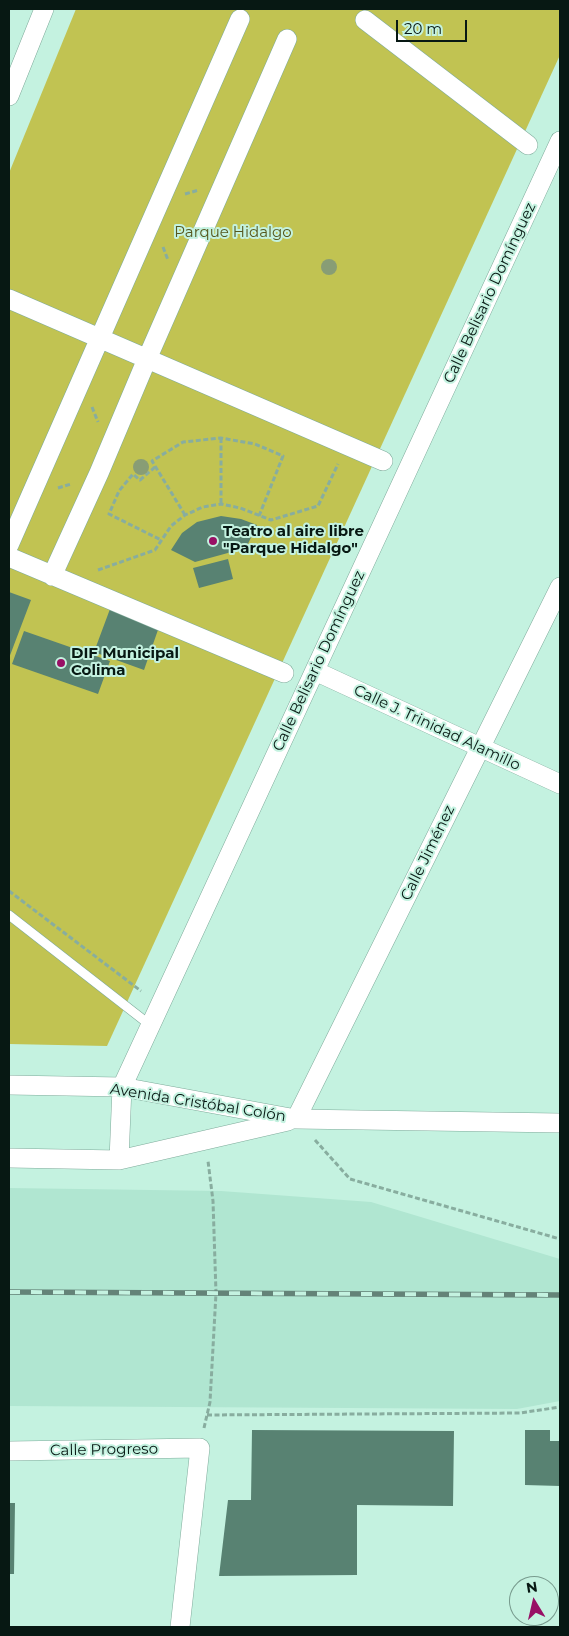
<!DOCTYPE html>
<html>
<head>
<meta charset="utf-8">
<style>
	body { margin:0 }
	#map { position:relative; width:569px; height:1636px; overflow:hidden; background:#c4f2e0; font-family:Montserrat,sans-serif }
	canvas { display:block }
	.frame { position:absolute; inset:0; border:10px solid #071813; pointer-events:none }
	.north { position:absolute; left:509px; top:1576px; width:50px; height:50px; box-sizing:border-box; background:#c4f2e0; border:1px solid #789b8e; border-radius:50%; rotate:351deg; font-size:14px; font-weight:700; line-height:20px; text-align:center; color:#071813 }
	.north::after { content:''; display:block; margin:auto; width:18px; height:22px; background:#981065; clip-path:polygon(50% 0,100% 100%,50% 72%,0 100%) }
	.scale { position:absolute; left:396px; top:20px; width:71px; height:22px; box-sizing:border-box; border:2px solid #071813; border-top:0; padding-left:6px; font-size:15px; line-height:18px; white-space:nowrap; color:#071813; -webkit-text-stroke:4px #c4f2e0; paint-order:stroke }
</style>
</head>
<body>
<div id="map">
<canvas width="569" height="1636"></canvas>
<div class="frame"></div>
<div class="north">N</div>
<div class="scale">20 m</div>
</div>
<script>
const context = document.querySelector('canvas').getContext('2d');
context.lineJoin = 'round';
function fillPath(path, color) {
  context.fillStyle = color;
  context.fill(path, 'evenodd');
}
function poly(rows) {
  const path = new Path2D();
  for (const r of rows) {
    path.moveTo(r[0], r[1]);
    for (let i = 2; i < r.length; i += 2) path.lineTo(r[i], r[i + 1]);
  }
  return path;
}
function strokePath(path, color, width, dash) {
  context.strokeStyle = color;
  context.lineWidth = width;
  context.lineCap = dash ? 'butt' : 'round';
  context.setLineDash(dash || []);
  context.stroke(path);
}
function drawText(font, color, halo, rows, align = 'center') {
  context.font = font + ' Montserrat,sans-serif';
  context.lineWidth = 4;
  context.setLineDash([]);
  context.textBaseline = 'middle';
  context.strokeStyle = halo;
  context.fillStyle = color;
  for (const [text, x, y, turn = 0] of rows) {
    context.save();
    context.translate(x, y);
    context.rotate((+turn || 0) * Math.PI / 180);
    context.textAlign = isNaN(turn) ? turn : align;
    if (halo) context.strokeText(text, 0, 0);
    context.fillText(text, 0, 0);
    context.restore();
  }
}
fillPath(poly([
	[9,1188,221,1191,371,1202,560,1259,560,1401,517,1409,9,1406]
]), '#b0e6d1');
fillPath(poly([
	[76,9,560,9,560,55,107,1046,9,1044,9,173]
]), '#c1c352');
fillPath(poly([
	[221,516,241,519,257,525,246,548,195,562,171,550,182,533,197,522],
	[228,559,233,579,199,588,193,568],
	[9,592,31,600,9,658],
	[110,609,159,627,144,670,94,652],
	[24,631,110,661,98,694,12,664],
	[252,1430,454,1431,453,1506,357,1505,357,1575,219,1576,228,1500,251,1500],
	[525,1430,550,1430,550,1441,560,1441,560,1486,525,1485],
	[9,1503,15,1503,14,1574,9,1574]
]), '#588272');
const lane = poly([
	[9,915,150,1025]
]);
const street = poly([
	[365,20,528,145],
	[9,96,44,9],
	[9,299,383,461],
	[9,545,240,19],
	[9,557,284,673],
	[52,576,99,473,147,359,287,39],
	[315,671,560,784],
	[9,1085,122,1087,296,1119,560,1123],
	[296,1119,560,587],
	[9,1158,119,1160,288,1121],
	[119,1160,122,1087,560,141],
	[9,1451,200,1448,180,1627]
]);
strokePath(lane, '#7fab9b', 10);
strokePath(street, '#7fab9b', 20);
strokePath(poly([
	[185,194,199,190],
	[163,247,168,260],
	[92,407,98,422],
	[221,438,221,504],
	[155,467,140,480,133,474,119,491,109,514,161,540],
	[58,488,71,484],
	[185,515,152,461,183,442,221,438,255,444,283,456,259,516],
	[98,570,155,550,171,526,185,515,203,507,221,504,240,508,271,520,318,506,338,464],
	[9,891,141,991],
	[315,1140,350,1179,560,1239],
	[207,1415,520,1413,560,1407],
	[204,1428,210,1402,216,1293,213,1201,208,1161]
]), '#88ad9f', 3, [5, 2.5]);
strokePath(lane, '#fff', 9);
strokePath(street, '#fff', 19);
const rail = poly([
	[9,1292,560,1295]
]);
strokePath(rail, '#648378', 5.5);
strokePath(rail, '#c4f2e0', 4, [11]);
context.fillStyle = '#889d75';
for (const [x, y] of [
	[329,267],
	[141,467]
]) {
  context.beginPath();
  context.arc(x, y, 8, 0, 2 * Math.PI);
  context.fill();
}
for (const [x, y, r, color] of [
	[213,541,5,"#981065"],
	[61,663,5,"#981065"]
]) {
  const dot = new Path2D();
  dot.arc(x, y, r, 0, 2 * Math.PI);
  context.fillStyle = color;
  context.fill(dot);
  strokePath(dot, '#c4f2e0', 2);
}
drawText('15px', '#56571e', '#c4f2e0', [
	["Parque Hidalgo",233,233]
]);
drawText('15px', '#071813', '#c4f2e0', [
	["Calle Belisario Domínguez",490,293,-65],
	["Calle Belisario Domínguez",319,661,-65],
	["Calle J. Trinidad Alamillo",437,728,25],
	["Calle Jiménez",428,853,-64],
	["Avenida Cristóbal Colón",198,1103,9],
	["Calle Progreso",104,1450,-1]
]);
drawText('bold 15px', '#071813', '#c4f2e0', [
	["Teatro al aire libre",223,532],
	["\"Parque Hidalgo\"",223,549],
	["DIF Municipal",71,654],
	["Colima",71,671]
], 'left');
</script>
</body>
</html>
